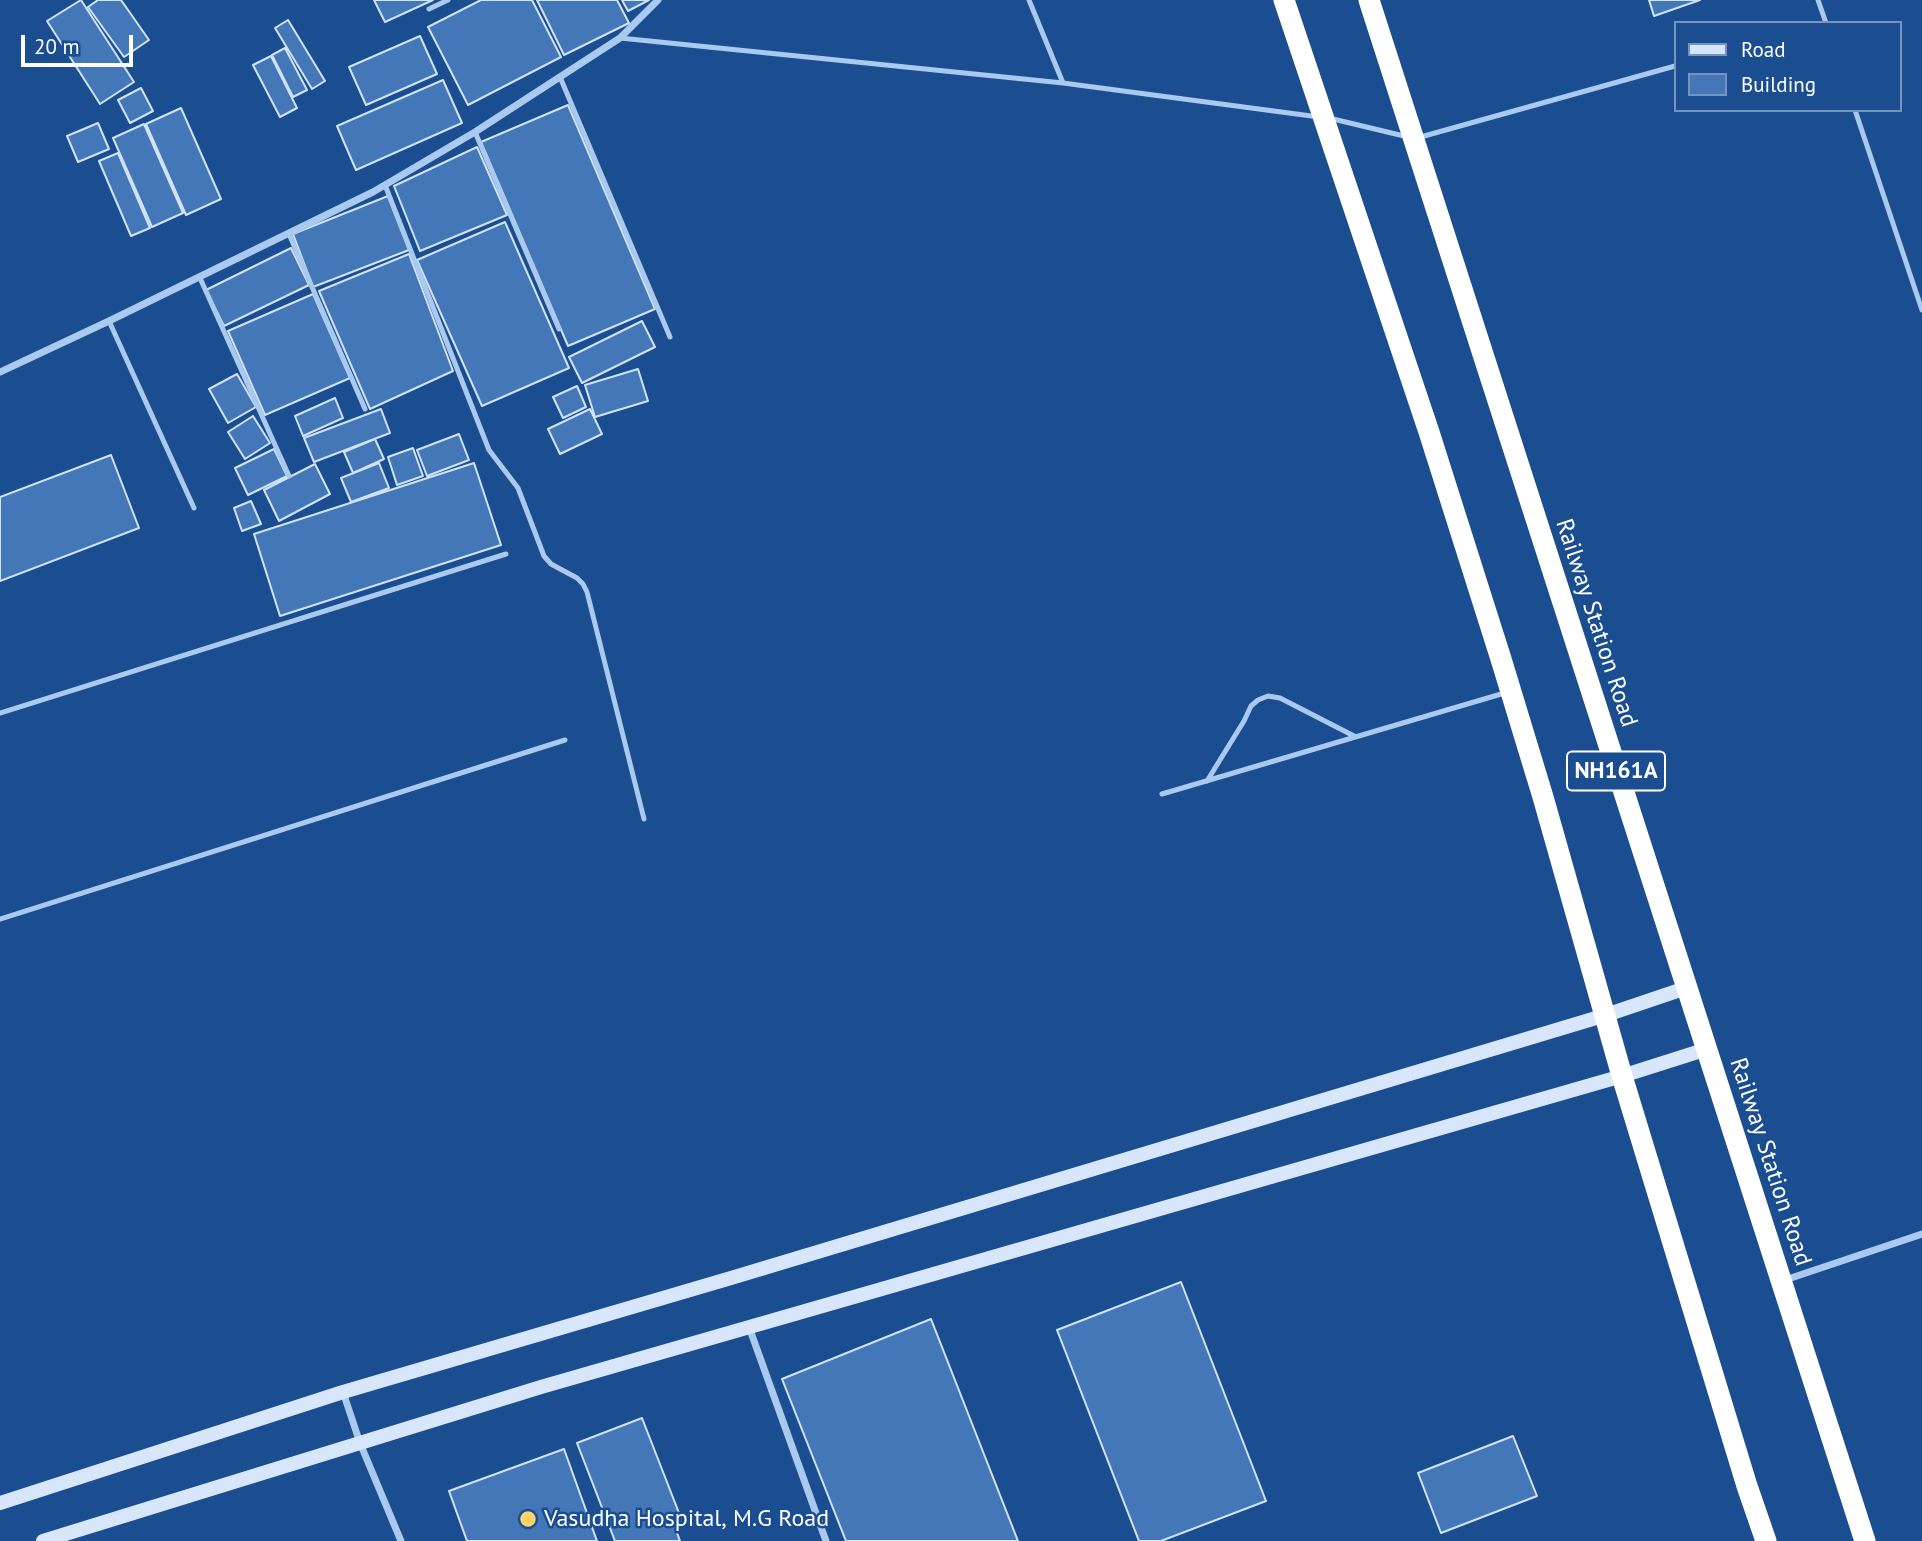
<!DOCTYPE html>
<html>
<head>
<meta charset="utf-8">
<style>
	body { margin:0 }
	#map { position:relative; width:1922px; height:1541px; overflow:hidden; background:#1b4e90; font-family:"PT Sans",sans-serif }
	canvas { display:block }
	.legend { position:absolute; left:1674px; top:21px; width:228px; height:91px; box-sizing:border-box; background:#1b4e90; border:2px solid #7695bc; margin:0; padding:9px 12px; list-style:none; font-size:21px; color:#fff }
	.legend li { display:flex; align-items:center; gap:14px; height:35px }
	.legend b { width:35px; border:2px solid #7695bc }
	.scale { position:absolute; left:21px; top:35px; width:112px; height:32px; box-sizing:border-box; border:4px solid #fff; border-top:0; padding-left:9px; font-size:21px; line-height:24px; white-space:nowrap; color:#fff; -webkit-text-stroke:5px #1b4e90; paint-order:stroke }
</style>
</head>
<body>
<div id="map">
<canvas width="1922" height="1541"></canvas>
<ul class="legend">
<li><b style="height:9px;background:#d7e6fa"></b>Road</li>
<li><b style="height:19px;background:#4477b8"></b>Building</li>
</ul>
<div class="scale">20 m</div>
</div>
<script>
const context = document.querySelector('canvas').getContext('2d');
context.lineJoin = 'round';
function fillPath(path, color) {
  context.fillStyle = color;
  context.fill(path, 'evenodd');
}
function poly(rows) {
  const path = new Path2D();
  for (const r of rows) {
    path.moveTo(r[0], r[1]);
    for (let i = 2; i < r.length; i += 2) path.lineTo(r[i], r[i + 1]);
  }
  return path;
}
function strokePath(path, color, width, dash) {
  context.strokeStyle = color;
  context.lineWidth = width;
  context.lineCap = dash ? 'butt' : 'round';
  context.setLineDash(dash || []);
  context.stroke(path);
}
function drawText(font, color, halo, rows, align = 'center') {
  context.font = font + ' "PT Sans",sans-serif';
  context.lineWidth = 5;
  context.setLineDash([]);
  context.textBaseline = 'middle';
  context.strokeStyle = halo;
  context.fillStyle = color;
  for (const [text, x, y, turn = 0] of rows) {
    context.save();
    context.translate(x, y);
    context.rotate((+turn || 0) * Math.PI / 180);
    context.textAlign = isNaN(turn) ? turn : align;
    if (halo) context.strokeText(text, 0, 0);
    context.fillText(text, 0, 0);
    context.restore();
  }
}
const building = poly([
	[81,0,134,82,100,104,47,21,81,0],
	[98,0,121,0,149,40,124,57,88,7,98,0],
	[374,0,433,0,385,22,374,0],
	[481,0,532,0,561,57,468,105,428,27,481,0],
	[537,0,617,0,629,23,564,55,537,0],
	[622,0,649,0,628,11,622,0],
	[1649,0,1700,0,1654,16,1649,0],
	[288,20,325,81,312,89,275,28,288,20],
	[420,36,437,74,366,105,349,67,420,36],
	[285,48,307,90,293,97,272,55,285,48],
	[271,56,297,108,280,117,253,65,271,56],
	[443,80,462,123,356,170,337,126,443,80],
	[141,88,153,111,130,123,118,100,141,88],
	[568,105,655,309,568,346,481,142,568,105],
	[181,108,221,199,186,215,146,124,181,108],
	[98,123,109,149,78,162,67,136,98,123],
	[144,124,183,213,152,227,113,138,144,124],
	[477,147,507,215,420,251,394,186,477,147],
	[118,153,150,228,131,236,99,161,118,153],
	[388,196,409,250,313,287,293,234,388,196],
	[505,222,569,368,482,406,417,260,505,222],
	[291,248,309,285,224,326,206,290,291,248],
	[409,254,453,371,370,409,319,291,409,254],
	[313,294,350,378,265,415,228,331,313,294],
	[642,321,655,347,582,383,569,357,642,321],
	[638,369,648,401,595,417,585,385,638,369],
	[237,374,256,407,228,423,209,389,237,374],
	[577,386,586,407,563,418,553,397,577,386],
	[335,398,343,418,303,436,295,416,335,398],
	[381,409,390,433,314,462,304,438,381,409],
	[590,409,602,434,560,454,548,429,590,409],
	[253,416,270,443,245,459,228,432,253,416],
	[459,434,469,460,427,476,417,450,459,434],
	[375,439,384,459,353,473,344,452,375,439],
	[413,448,423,476,397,485,388,457,413,448],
	[274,449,287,476,248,495,235,468,274,449],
	[111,455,139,528,0,581,0,497,111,455],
	[379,463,389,488,351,502,341,478,379,463],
	[474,463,501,545,280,616,254,534,474,463],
	[315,464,330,494,279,521,264,490,315,464],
	[251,501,261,524,242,531,234,508,251,501],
	[1181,1282,1266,1501,1161,1541,1139,1541,1057,1330,1181,1282],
	[931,1319,1018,1541,846,1541,782,1379,931,1319],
	[642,1418,679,1513,671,1516,680,1541,615,1541,577,1443,642,1418],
	[1513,1436,1537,1496,1441,1533,1418,1473,1513,1436],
	[564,1449,597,1541,467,1541,449,1491,564,1449]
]);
fillPath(building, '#4477b8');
strokePath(building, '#d0e3fa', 2);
strokePath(poly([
	[1029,0,1063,83],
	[1818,0,1826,23],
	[429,9,448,0],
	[620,38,1063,83,1319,117],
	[560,77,670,337],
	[1855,110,1922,310],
	[1329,118,1408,137],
	[475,132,559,329],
	[1417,138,1675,66],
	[385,185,489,450,518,488,544,556,551,564,577,578,583,584,587,592,644,819],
	[289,234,365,409],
	[200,278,289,476],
	[109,321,194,508],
	[0,713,506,554],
	[1207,781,1244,721,1251,706,1258,700,1268,696,1280,698,1356,737],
	[1162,794,1508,692],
	[0,919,565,740]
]), '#aac9ee', 5);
strokePath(poly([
	[0,372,109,321,373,192,475,132,620,38,658,0],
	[1785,1280,1922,1234],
	[749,1327,826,1541],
	[343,1392,360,1443,401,1541]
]), '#aac9ee', 7);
strokePath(poly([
	[0,1503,343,1392,731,1278,1606,1015,1686,988],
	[43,1541,541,1387,1622,1076,1707,1049]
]), '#d7e6fa', 14);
strokePath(poly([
	[1284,0,1429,432,1501,659,1543,797,1622,1076,1747,1486,1766,1541],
	[1369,0,1865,1541]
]), '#fff', 21);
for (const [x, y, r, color] of [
	[528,1519,9,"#ffd367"]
]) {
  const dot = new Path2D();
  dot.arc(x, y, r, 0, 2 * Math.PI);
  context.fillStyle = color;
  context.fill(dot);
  strokePath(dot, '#1b4e90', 2.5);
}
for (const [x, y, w] of [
	[1616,771,98]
]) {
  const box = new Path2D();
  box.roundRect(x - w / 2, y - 19.5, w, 39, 5);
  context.fillStyle = '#1b4e90';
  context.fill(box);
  strokePath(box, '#fff', 2);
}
drawText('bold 23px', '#fff', null, [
	["NH161A",1616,771]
]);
drawText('24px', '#fff', '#1b4e90', [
	["Railway Station Road",1596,623,72],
	["Railway Station Road",1770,1162,72]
]);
drawText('24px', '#fff', '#1b4e90', [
	["Vasudha Hospital, M.G Road",544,1519]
], 'left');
</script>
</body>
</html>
